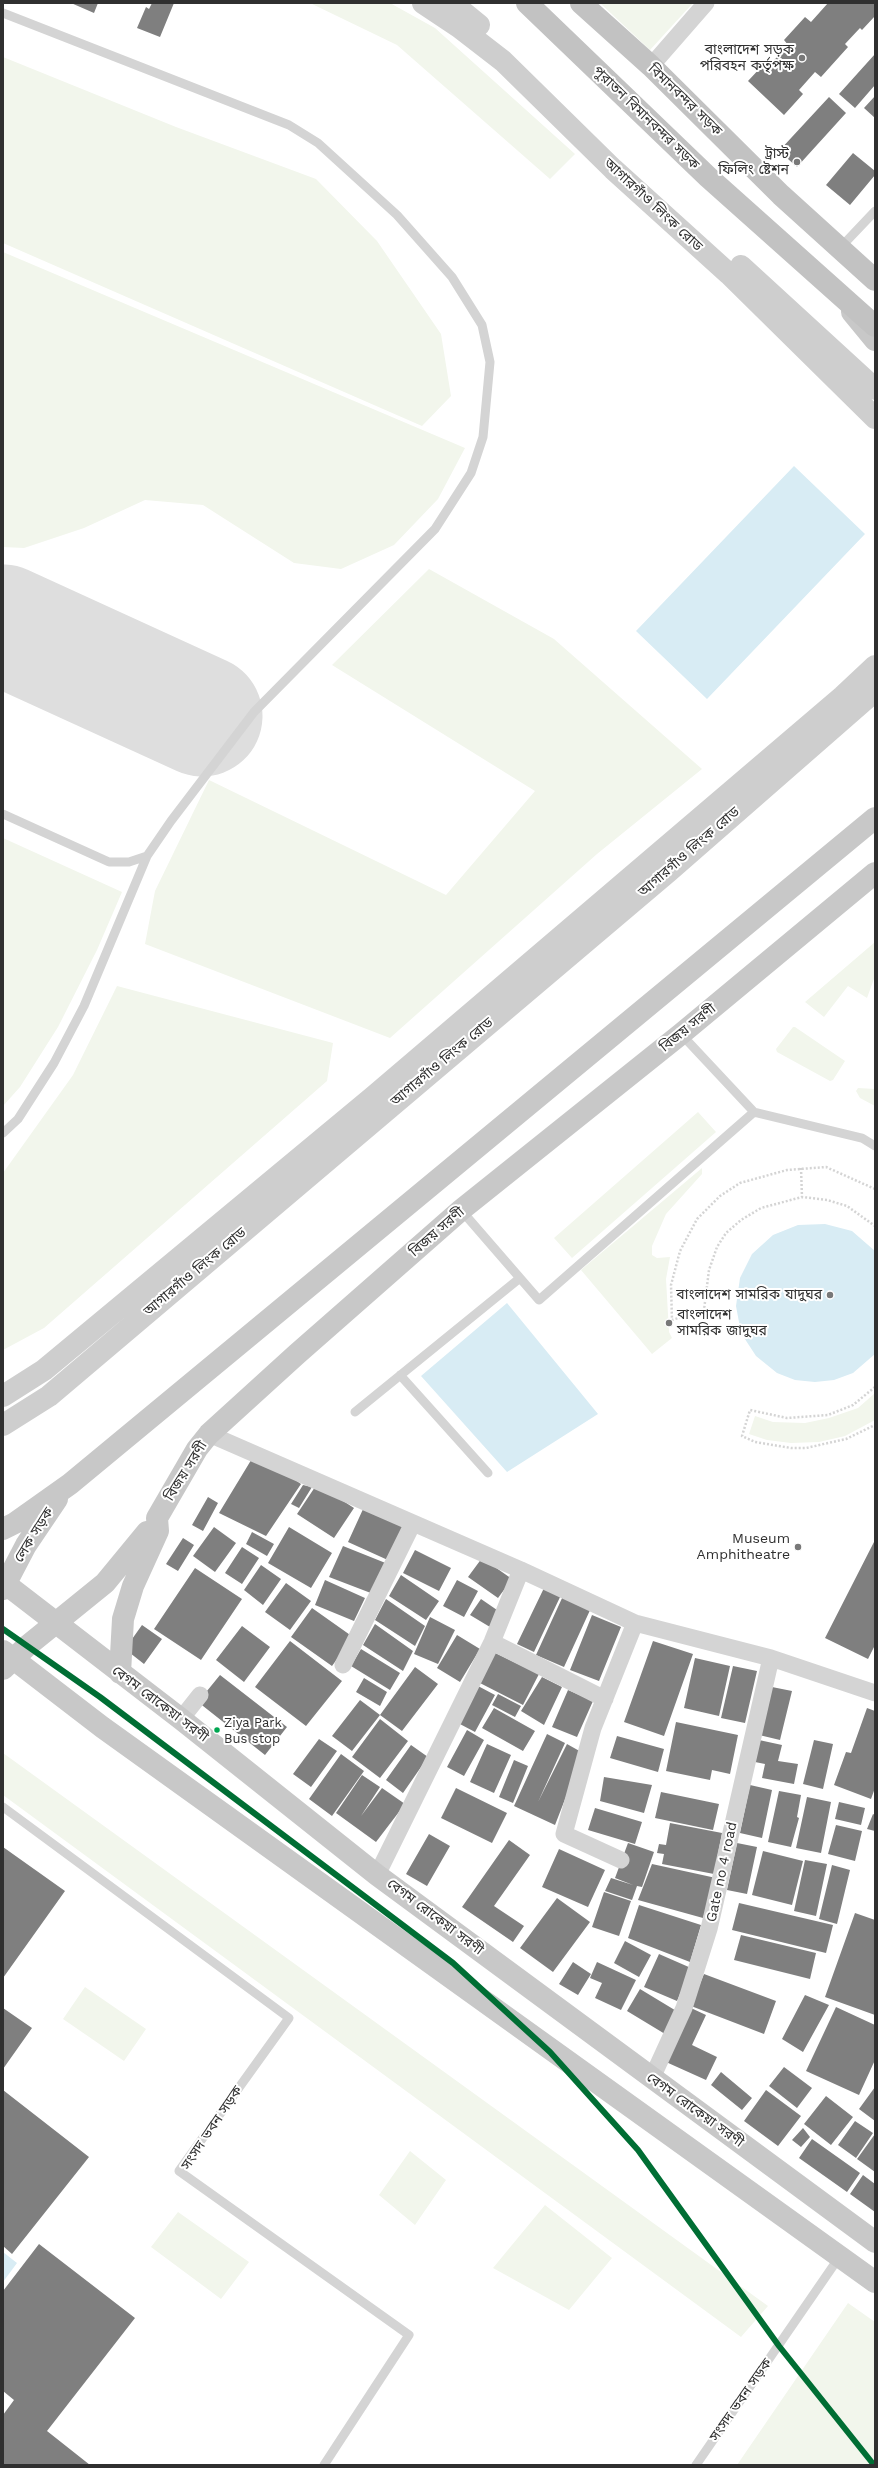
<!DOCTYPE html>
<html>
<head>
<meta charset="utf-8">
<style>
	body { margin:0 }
	#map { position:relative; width:878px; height:2468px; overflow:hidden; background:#fff; font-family:"Work Sans",sans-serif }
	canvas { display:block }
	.frame { position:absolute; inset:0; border:4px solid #303030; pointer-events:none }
</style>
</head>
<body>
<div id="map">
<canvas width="878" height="2468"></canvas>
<div class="frame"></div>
</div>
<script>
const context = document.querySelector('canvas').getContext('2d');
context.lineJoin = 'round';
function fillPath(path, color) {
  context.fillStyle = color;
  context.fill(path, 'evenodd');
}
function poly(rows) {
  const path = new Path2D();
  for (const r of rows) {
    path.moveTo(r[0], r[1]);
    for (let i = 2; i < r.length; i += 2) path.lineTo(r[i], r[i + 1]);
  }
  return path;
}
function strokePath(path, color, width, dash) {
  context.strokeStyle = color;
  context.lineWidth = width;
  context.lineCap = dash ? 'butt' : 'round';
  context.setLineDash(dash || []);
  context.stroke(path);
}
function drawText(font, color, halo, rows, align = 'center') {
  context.font = font + ' "Work Sans","Noto Sans Bengali",sans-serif';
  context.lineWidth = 4;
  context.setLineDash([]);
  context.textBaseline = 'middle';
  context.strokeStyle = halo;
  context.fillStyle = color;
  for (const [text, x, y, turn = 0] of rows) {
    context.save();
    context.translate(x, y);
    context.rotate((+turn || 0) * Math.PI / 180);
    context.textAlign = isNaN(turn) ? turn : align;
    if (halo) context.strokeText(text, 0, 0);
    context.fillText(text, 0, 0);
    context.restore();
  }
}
fillPath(poly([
	[310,3,390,3,435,28,575,154,550,179,397,45],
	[600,3,693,3,650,50],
	[3,57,176,127,316,179,377,241,441,334,451,396,422,426,3,243],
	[3,252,465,448,438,499,394,545,341,569,294,563,203,505,145,500,84,528,24,548,3,547],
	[429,569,554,639,702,769,597,854,390,1038,145,944,155,891,209,780,446,895,535,791,332,665],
	[3,838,122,892,97,950,58,1027,20,1087,3,1106],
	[875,942,875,976,867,998,848,986,824,1017,805,1002],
	[117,986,333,1043,327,1081,44,1328,3,1350,3,1173,73,1075],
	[793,1027,795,1027,845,1061,833,1080,830,1081,777,1052,776,1049],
	[858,1088,875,1089,875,1106,860,1098,856,1091],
	[698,1112,716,1132,572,1258,554,1238],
	[702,1168,702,1174,666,1214,652,1246,652,1255,657,1258,670,1257,666,1279,669,1332,672,1338,652,1354,581,1270],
	[875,1393,875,1420,845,1436,819,1442,791,1443,767,1440,749,1434,755,1416,773,1422,805,1423,829,1418,858,1408],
	[3,1753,768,2306,741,2337,3,1795],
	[85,1987,146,2029,124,2061,63,2019],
	[410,2151,446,2180,415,2225,379,2195],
	[545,2205,612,2258,569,2310,493,2268],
	[178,2212,249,2262,221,2299,151,2247],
	[848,2303,875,2322,875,2465,737,2465]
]), '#f2f6ec');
fillPath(poly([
	[794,466,865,534,707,699,636,631],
	[825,1224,852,1231,875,1251,875,1354,853,1373,834,1380,815,1382,795,1380,777,1373,756,1356,741,1333,736,1306,740,1278,752,1254,773,1235,798,1225],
	[507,1303,598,1414,507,1472,421,1376],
	[3,2252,17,2263,3,2282]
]), '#d8ecf4');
strokePath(poly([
	[3,625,202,716]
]), '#dedede', 121);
fillPath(poly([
	[71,3,98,3,94,13],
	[152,3,174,3,160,37,137,28,146,7,149,9],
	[828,3,875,3,875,16,862,30,860,28,845,44,848,47,821,77,815,72,799,90,803,94,784,115,748,81,762,66,766,69,788,45,784,40,805,17,811,22],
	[875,54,875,85,855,108,839,94],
	[875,96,875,118,864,108],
	[829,97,846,113,797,167,779,151],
	[853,153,875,171,875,175,850,205,826,185],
	[256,1452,301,1484,266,1536,219,1513],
	[317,1484,354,1508,334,1538,297,1514],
	[303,1485,312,1487,299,1508,291,1504],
	[208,1497,218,1503,203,1531,192,1525],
	[364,1507,405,1526,390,1561,348,1542],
	[214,1527,236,1543,215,1572,193,1556],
	[289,1527,332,1553,311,1588,268,1563],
	[252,1532,274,1544,267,1556,246,1544],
	[183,1538,194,1545,178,1571,166,1564],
	[875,1540,875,1645,868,1659,825,1638],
	[343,1546,388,1564,376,1595,329,1577],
	[242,1547,259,1558,242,1584,225,1573],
	[415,1550,451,1568,439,1591,403,1573],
	[482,1558,512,1579,498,1598,468,1577],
	[261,1565,281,1579,263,1605,244,1590],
	[195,1568,242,1599,201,1660,154,1629],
	[401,1575,439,1601,426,1620,389,1596],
	[325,1580,365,1598,354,1621,315,1605],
	[457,1580,478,1591,464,1617,443,1606],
	[286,1583,311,1601,290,1630,265,1612],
	[544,1588,561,1595,534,1652,517,1644],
	[563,1596,591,1608,564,1667,536,1655],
	[386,1599,425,1626,415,1646,375,1620],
	[481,1599,497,1610,490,1627,470,1615],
	[312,1608,353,1637,332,1666,291,1637],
	[592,1615,621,1627,599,1681,570,1670],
	[430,1617,455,1630,438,1664,414,1654],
	[375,1624,413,1651,403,1671,363,1645],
	[142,1625,162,1639,144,1664,125,1649],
	[242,1626,270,1647,244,1682,216,1660],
	[457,1635,480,1649,460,1682,437,1668],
	[290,1641,342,1681,306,1726,255,1687],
	[653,1641,693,1654,664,1736,624,1722],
	[361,1649,400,1673,390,1690,351,1666],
	[491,1651,539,1674,523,1705,476,1681],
	[695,1658,730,1666,719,1716,684,1708],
	[733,1666,757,1671,745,1723,721,1718],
	[415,1667,438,1684,402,1731,380,1715],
	[220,1675,287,1727,265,1755,198,1702],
	[542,1677,562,1687,544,1725,521,1711],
	[364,1678,387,1692,380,1706,356,1692],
	[478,1686,495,1695,475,1732,458,1723],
	[767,1686,792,1691,780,1740,755,1734],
	[568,1690,593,1701,577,1737,552,1727],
	[498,1694,521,1706,515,1717,492,1705],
	[360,1700,380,1715,352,1751,332,1736],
	[494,1708,535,1731,523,1751,482,1728],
	[867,1708,875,1711,875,1788,871,1799,834,1785,846,1752,851,1753],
	[380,1719,408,1741,380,1778,352,1757],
	[676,1722,738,1735,730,1774,712,1770,710,1780,666,1771],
	[467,1730,484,1740,464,1776,447,1767],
	[547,1734,565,1743,538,1802,567,1744,583,1753,555,1825,514,1806],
	[617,1736,664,1749,658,1772,610,1758],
	[319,1739,337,1751,311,1787,293,1774],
	[759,1740,782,1745,778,1761,798,1764,794,1784,762,1778,765,1764,755,1762],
	[814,1740,833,1744,823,1789,803,1784],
	[487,1744,511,1755,494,1793,470,1782],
	[411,1745,428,1757,403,1793,386,1780],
	[341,1754,364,1771,332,1816,309,1799],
	[514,1760,528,1766,513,1803,499,1797],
	[362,1775,380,1787,361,1816,382,1788,405,1804,376,1842,336,1813],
	[604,1777,652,1785,644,1813,600,1801],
	[750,1785,772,1790,762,1838,740,1833],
	[456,1788,507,1813,492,1843,441,1818],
	[779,1791,801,1795,797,1817,799,1818,791,1847,768,1842],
	[661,1792,719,1804,713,1830,655,1818],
	[807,1797,831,1802,821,1853,796,1848],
	[839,1802,865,1808,861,1825,835,1819],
	[595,1808,642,1822,635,1844,588,1830],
	[873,1814,875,1815,875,1831,867,1829],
	[670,1823,722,1833,714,1874,662,1864,664,1854,657,1853,659,1844,666,1845],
	[836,1825,862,1831,855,1861,828,1854],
	[429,1834,450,1846,427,1886,406,1874],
	[509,1840,530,1855,494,1906,524,1926,513,1942,462,1907],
	[628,1843,654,1852,642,1887,637,1886,632,1900,605,1891,611,1878,633,1885,615,1878],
	[737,1843,757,1847,747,1894,727,1890],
	[3,1847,65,1891,3,1978],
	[559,1849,605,1870,588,1907,542,1887],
	[763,1851,803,1861,792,1905,752,1895],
	[805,1860,827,1864,816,1916,794,1911],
	[652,1864,716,1878,703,1918,638,1900],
	[832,1865,850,1870,837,1924,819,1919],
	[604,1892,631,1901,619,1936,592,1927],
	[557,1898,590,1922,553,1972,520,1948],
	[739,1903,833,1925,826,1953,732,1930],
	[639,1905,701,1925,690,1962,628,1938],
	[855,1913,875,1920,875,2015,825,1997],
	[741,1935,816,1953,810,1979,734,1960],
	[625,1941,651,1955,639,1977,614,1963],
	[659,1954,691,1968,677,2001,644,1987],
	[573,1962,591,1974,578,1995,559,1984],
	[597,1962,636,1980,621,2010,595,1998,602,1983,590,1978],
	[704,1974,776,2001,764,2034,691,2006],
	[640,1989,678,2012,665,2034,627,2011],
	[805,1995,829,2005,803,2052,782,2039],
	[836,2007,875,2025,875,2060,859,2095,806,2071],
	[3,2008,32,2028,3,2069],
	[691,2008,706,2015,692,2045,717,2057,706,2080,666,2062],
	[784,2067,812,2088,797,2108,769,2086],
	[721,2072,752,2098,742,2110,711,2085],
	[875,2087,875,2121,859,2109],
	[3,2090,89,2157,12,2254,3,2246],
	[766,2090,801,2116,778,2146,744,2121],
	[826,2096,853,2117,831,2145,804,2124],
	[855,2121,873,2133,856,2158,838,2145],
	[803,2128,810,2137,801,2147,792,2140],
	[875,2134,875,2172,857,2159],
	[812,2139,860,2173,847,2192,799,2158],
	[863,2175,875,2184,875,2212,850,2194],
	[39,2244,135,2318,47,2431,90,2465,3,2465,3,2415,14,2400,3,2391,3,2291]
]), '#7f7f7f');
strokePath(poly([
	[801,1168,802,1197],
	[875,1189,826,1167,787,1170,740,1183,720,1196,697,1219,680,1251,671,1285,672,1320,704,1310,709,1270,717,1247,726,1233,741,1220,761,1208,802,1197,827,1200,847,1206,875,1226],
	[875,1387,853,1405,828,1415,787,1418,750,1410,742,1436,755,1442,791,1448,806,1448,846,1439,875,1425]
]), '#d4d4d4', 2.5, [2, 2]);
strokePath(poly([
	[3,13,289,125,318,143,397,215,452,277,482,325,490,362,483,437,471,473,435,529,254,712,171,821,147,856,129,862,109,862,3,814],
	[840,248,875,211],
	[754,1112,862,1138,875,1146],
	[3,1133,18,1119,54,1063,84,1006,147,856],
	[461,1210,539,1300,754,1112,681,1034],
	[400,1375,488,1473],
	[355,1412,520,1278],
	[3,1807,289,2018,179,2171,409,2335,324,2465],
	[696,2465,840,2256]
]), '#d4d4d4', 9);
strokePath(poly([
	[651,66,706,3],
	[209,1434,521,1570,635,1623,771,1658,875,1693],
	[492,1642,605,1699],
	[343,1665,413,1523],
	[181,1719,200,1695],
	[621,1860,564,1834,593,1728,635,1623],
	[377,1875,492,1642,521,1570],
	[652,2078,684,2008,709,1929,771,1658]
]), '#d4d4d4', 17);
strokePath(poly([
	[423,3,459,27,503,61,613,169,729,274,875,418],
	[452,3,479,25],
	[741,266,875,389],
	[3,1396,44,1370,373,1097,843,696,875,666],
	[3,1425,49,1396,669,871,875,691]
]), '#cecece', 22);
strokePath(poly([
	[852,312,875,340],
	[3,1529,15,1523,70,1484,875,818],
	[3,1582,181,1719,377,1875,875,2242],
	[3,1589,26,1545,57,1499],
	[3,1651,102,1727,875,2282],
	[3,1669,26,1647,105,1583,147,1532],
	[120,1673,123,1619,133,1586,158,1531,157,1518,197,1449,209,1434,297,1354,461,1210,681,1034,875,873]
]), '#c8c8c8', 22);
strokePath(poly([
	[527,3,708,177,875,326],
	[581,3,651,66,781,195,875,280]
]), '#c2c2c2', 22);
strokePath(poly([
	[3,1629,100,1697,453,1963,550,2052,638,2150,779,2346,874,2465]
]), '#006e34', 6);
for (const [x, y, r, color] of [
	[802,58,4,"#787878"],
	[797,162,4,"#787878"],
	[830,1295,4,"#787878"],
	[669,1323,4,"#787878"],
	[798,1547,4,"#787878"],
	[217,1730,3.5,"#00a651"]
]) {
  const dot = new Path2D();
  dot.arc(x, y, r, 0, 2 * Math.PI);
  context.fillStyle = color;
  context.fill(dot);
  strokePath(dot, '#fff', 1.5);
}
drawText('13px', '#303030', '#fff', [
	["Ziya Park",224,1723],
	["Bus stop",224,1739]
], 'left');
drawText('14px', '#303030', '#fff', [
	["বাংলাদেশ সড়ক",794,50],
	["পরিবহন কর্তৃপক্ষ",794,66],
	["ট্রাস্ট",789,154],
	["ফিলিং ষ্টেশন",789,170],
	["বাংলাদেশ সামরিক যাদুঘর",822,1295],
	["বাংলাদেশ",677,1315,"left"],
	["সামরিক জাদুঘর",677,1331,"left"],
	["Museum",790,1539],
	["Amphitheatre",790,1555]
], 'right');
drawText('14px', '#303030', '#fff', [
	["বিমানবন্দর সড়ক",685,100,44],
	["পুরাতন বিমানবন্দর সড়ক",646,118,44],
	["আগারগাঁও লিংক রোড",653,205,43],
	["আগারগাঁও লিংক রোড",689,852,-41],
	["বিজয় সরণী",688,1028,-39],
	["আগারগাঁও লিংক রোড",442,1062,-40],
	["বিজয় সরণী",437,1232,-41],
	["আগারগাঁও লিংক রোড",195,1272,-40],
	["বিজয় সরণী",186,1471,-58],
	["লেক সড়ক",34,1535,-58],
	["বেগম রোকেয়া সরণী",160,1704,37],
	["Gate no 4 road",722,1872,-78],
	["বেগম রোকেয়া সরণী",435,1917,37],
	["বেগম রোকেয়া সরণী",695,2110,36],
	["সংসদ ভবন সড়ক",212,2128,-56],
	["সংসদ ভবন সড়ক",741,2400,-55]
]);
</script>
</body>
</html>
